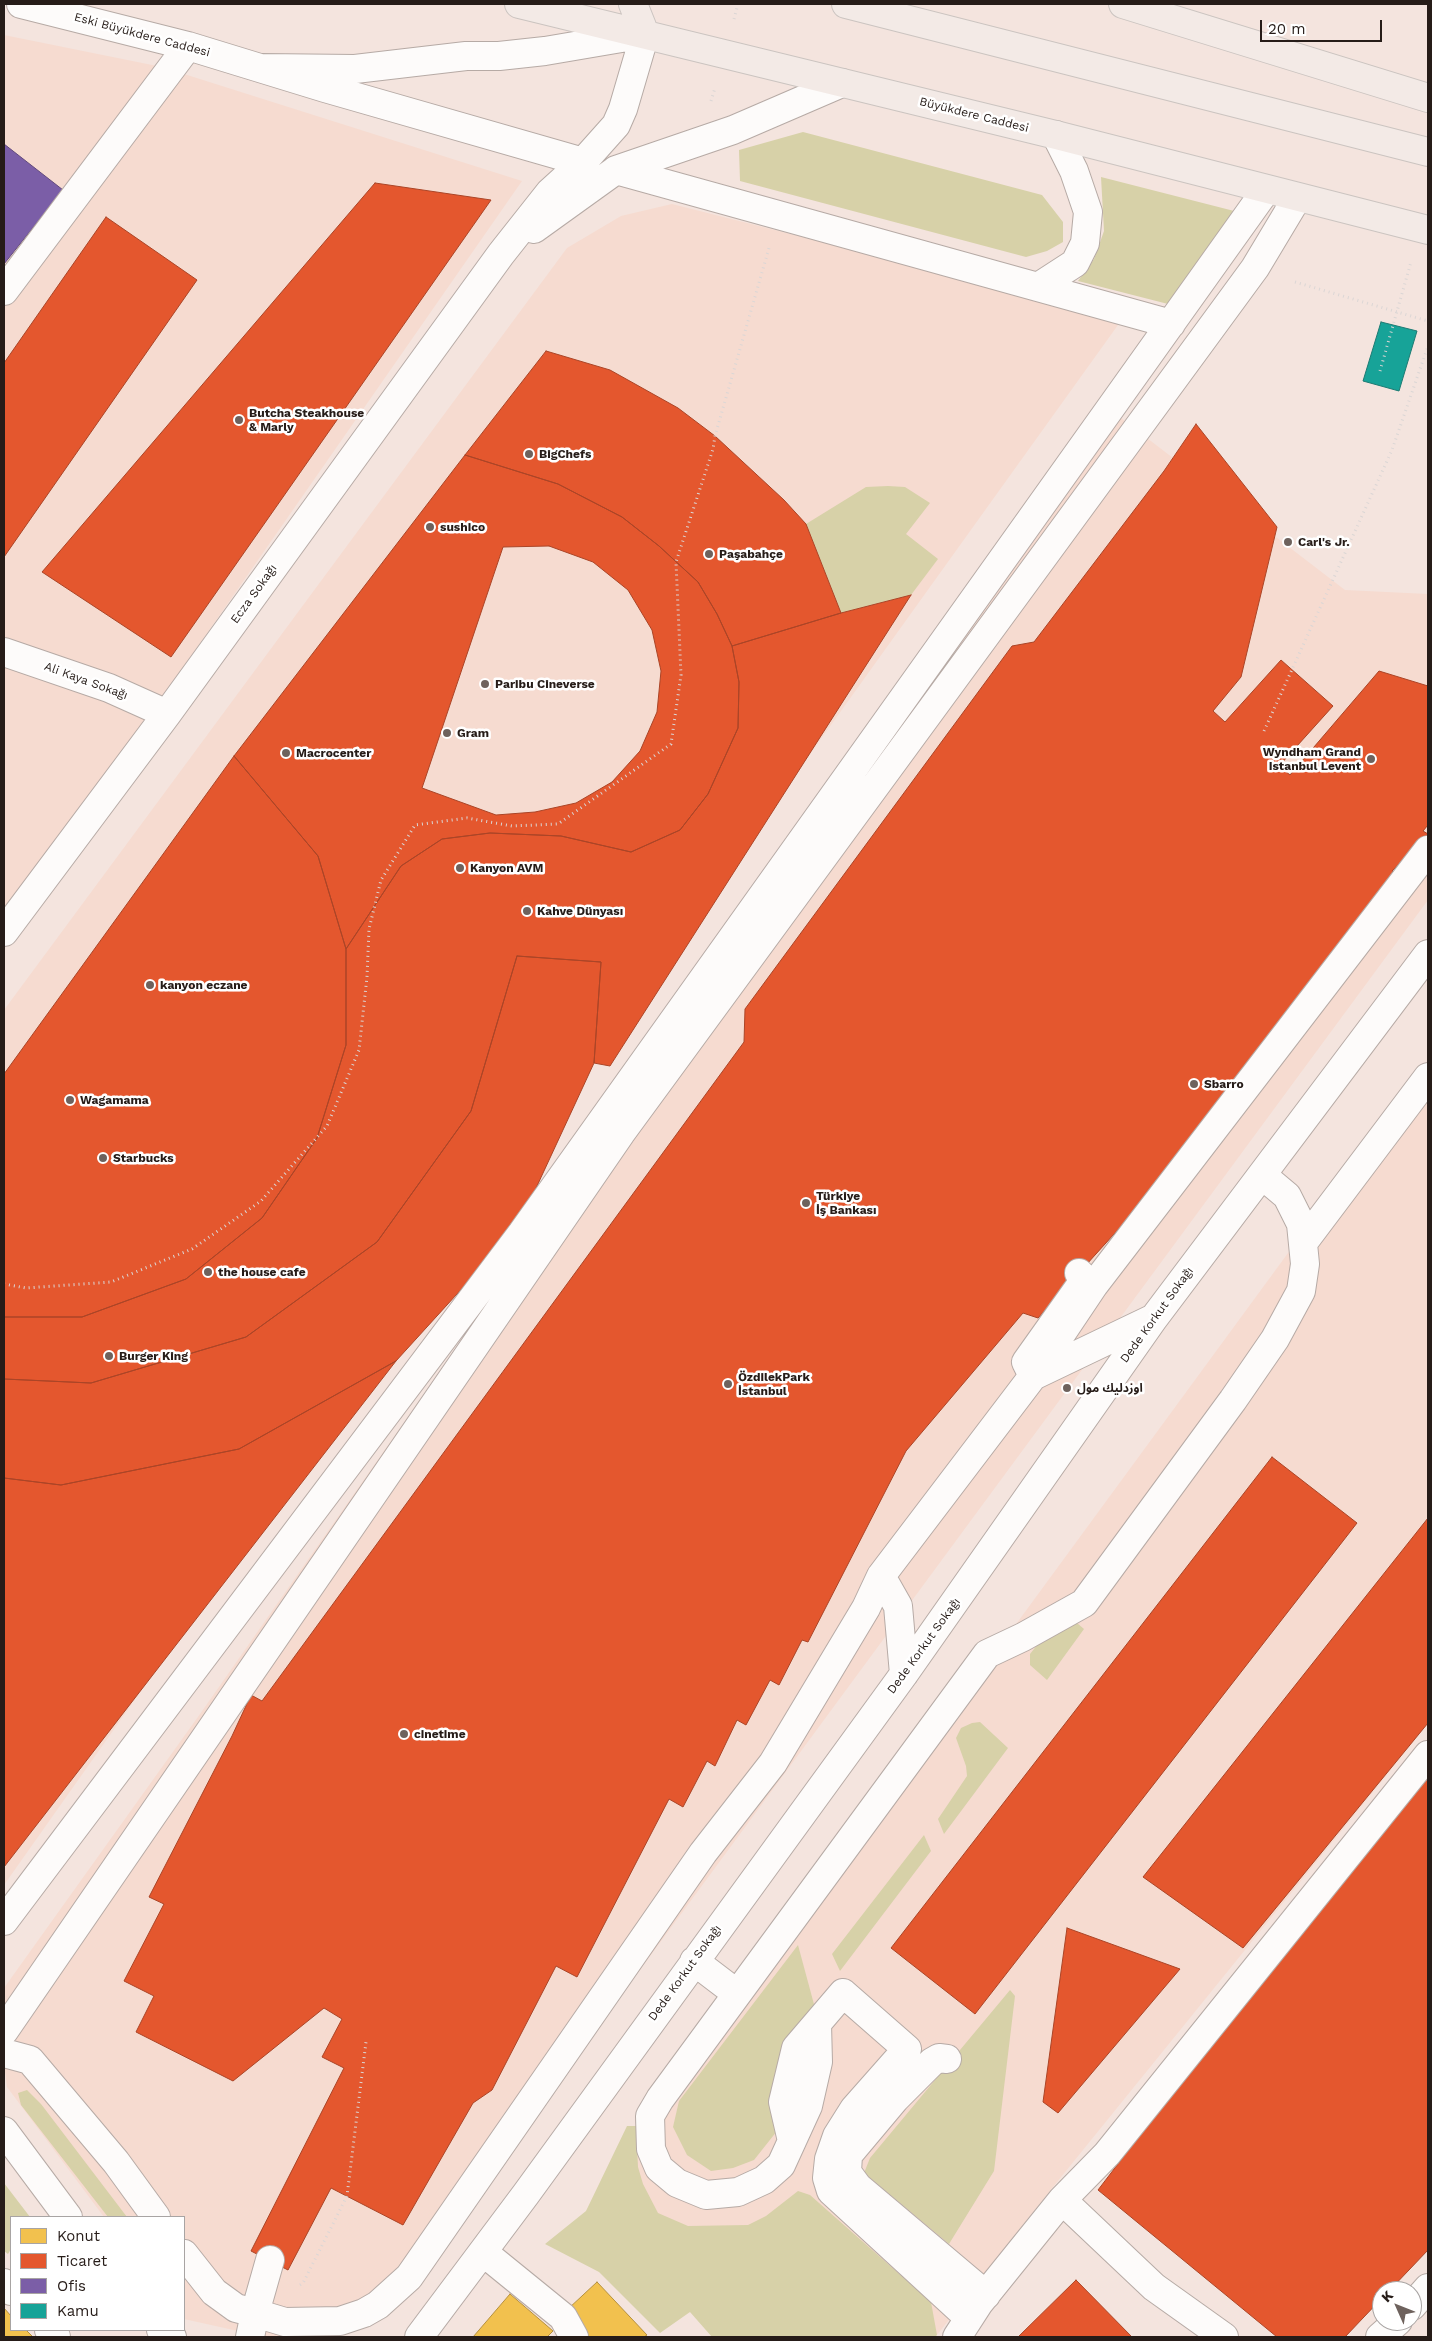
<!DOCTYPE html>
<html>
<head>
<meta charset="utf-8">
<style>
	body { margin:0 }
	#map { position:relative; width:1432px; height:2341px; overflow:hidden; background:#f4e4de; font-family:"Work Sans",sans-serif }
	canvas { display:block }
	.frame { position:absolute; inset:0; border:5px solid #261c18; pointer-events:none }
	.legend { position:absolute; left:10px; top:2216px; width:175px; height:115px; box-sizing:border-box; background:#fff; border:1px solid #a8a4a3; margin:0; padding:6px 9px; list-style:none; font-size:15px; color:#261c18 }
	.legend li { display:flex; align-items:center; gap:10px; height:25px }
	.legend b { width:25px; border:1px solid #a8a4a3 }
	.north { position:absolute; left:1372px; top:2281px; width:50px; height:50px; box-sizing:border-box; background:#fff; border:1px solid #a8a4a3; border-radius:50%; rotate:314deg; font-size:14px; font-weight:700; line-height:20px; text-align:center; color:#261c18 }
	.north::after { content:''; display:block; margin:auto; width:18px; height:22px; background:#6e625d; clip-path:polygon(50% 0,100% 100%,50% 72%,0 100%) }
	.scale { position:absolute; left:1260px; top:20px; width:122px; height:22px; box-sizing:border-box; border:2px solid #261c18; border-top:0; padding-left:6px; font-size:15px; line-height:18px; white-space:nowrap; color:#261c18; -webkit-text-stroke:4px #fff; paint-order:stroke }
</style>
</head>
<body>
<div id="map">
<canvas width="1432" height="2341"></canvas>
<div class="frame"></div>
<ul class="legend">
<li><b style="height:14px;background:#f2c14e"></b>Konut</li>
<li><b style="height:14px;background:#e4572e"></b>Ticaret</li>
<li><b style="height:14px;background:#7b5ea7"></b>Ofis</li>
<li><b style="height:14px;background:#17a398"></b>Kamu</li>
</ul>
<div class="north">K</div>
<div class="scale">20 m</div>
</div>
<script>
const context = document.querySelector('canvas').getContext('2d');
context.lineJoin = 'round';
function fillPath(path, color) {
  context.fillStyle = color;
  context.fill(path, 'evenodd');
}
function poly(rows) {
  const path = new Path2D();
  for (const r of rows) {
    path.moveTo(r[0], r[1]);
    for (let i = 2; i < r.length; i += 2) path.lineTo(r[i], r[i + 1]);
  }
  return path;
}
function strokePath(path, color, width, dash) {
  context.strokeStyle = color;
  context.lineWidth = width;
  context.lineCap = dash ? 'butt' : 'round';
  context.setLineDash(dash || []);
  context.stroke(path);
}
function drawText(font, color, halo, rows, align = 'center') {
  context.font = font + ' "Work Sans","Noto Sans Arabic",sans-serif';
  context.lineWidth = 5;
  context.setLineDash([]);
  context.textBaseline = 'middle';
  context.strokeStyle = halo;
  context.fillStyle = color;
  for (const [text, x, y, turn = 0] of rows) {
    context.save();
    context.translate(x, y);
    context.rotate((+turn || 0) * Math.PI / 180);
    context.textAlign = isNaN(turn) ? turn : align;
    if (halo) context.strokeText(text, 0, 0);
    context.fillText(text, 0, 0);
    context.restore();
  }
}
fillPath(poly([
	[4,35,162,67,522,181,148,718,4,914],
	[672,204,1123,318,348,1398,4,1885,4,1010,567,248,621,216],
	[1117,415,1345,590,1428,594,1428,900,407,2286,356,2327,289,2337,265,2337,184,2319,184,2217,104,2217,7,2087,4,2064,4,1988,200,1714,678,1031],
	[1428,1062,1428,1724,1053,2187,937,2335,794,2233,645,2263,586,2211]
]), '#f6dbd0');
fillPath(poly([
	[803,132,1042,195,1063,222,1063,242,1047,251,1026,257,740,181,739,150],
	[1101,177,1238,212,1172,305,1078,281,1094,259,1104,231],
	[888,486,905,487,930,503,906,534,938,559,911,595,841,613,806,524,866,487],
	[1077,1623,1084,1629,1047,1680,1030,1665,1030,1654,1042,1639,1060,1627],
	[980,1722,1008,1748,944,1834,938,1819,967,1776,966,1766,956,1738,961,1728,972,1723],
	[924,1835,931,1851,840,1971,832,1954],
	[798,1945,815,2008,777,2131,754,2160,733,2168,711,2171,687,2155,673,2127,679,2101],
	[1010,1990,1015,1996,994,2171,949,2244,864,2173,870,2158],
	[27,2090,41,2104,127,2217,108,2217,21,2105,18,2093],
	[627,2126,636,2126,638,2167,643,2184,658,2213,688,2226,748,2225,766,2216,798,2191,810,2195,931,2302,937,2335,935,2337,712,2337,690,2312,660,2333,599,2272,545,2244,586,2211],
	[4,2183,30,2217,11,2217,11,2249,8,2254,4,2251]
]), '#d7d1a8');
const homes = poly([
	[597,2282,647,2335,644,2337,587,2337,568,2309,597,2282],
	[510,2294,553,2331,547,2337,473,2337,510,2294],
	[4,2308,11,2316,11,2330,26,2330,33,2337,4,2337,4,2308]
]);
fillPath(homes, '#f2c14e');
strokePath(homes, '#b5903e', 1);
const shops = poly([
	[4,175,43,206,4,254,4,175],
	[375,183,491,200,171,657,42,572,375,183],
	[106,217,197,280,4,557,4,363,106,217],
	[546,351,610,370,678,408,715,436,784,500,806,524,841,613,732,646,717,614,698,582,659,546,622,517,558,484,465,455,546,351],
	[1196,424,1277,527,1241,677,1213,711,1225,722,1281,660,1333,706,1279,766,1290,775,1379,671,1428,686,1428,825,1423,831,1428,834,1392,871,1401,880,1240,1095,1038,1318,1023,1313,906,1451,808,1642,802,1640,779,1685,770,1680,746,1725,737,1720,715,1766,707,1761,683,1807,669,1799,577,1977,556,1966,492,2090,473,2103,403,2225,331,2188,288,2270,251,2251,344,2068,322,2057,342,2019,324,2008,233,2081,136,2032,154,1996,124,1981,164,1904,149,1897,232,1736,251,1695,262,1701,744,1042,745,1009,1012,646,1034,642,1164,471,1196,424],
	[465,455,558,484,622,517,659,546,698,582,717,614,732,646,739,682,738,728,708,794,680,830,631,852,561,836,490,833,442,839,401,866,346,949,318,856,234,756,465,455],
	[549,546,593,562,628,590,652,630,661,671,657,712,640,751,612,782,576,803,535,812,496,815,422,788,503,547,549,546],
	[911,595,610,1066,594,1063,601,962,517,956,471,1111,377,1242,246,1337,91,1383,4,1379,4,1317,82,1317,186,1279,262,1218,317,1138,346,1045,346,949,401,866,442,839,490,833,561,836,631,852,680,830,708,794,738,728,739,682,732,646,841,613,911,595],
	[234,756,318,856,346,949,346,1045,317,1138,262,1218,186,1279,82,1317,4,1317,4,1074,234,756],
	[517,956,601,962,594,1063,518,1227,396,1361,239,1449,61,1485,4,1478,4,1379,91,1383,246,1337,377,1242,471,1111,517,956],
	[396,1361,4,1867,4,1478,61,1485,239,1449,396,1361],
	[1272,1457,1357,1523,975,2014,891,1948,1272,1457],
	[1428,1518,1428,1723,1243,1948,1143,1877,1428,1518],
	[1428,1769,1428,2250,1389,2291,1382,2291,1382,2298,1345,2337,1277,2337,1098,2190,1276,1957,1428,1769],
	[1067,1928,1180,1969,1058,2113,1043,2102,1067,1928],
	[1076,2280,1132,2337,1018,2337,1076,2280]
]);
fillPath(shops, '#e4572e');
strokePath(shops, '#ab4527', 1);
const offices = poly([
	[4,144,63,190,4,264,4,144]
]);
fillPath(offices, '#7b5ea7');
strokePath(offices, '#624a7c', 1);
const public = poly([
	[1381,322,1417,331,1399,391,1363,381,1381,322]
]);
fillPath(public, '#17a398');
strokePath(public, '#1c7a72', 1);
const minor = poly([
	[21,4,188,46,325,88,583,162],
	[616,170,1171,324],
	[534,229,616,170,733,130,842,83],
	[1038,287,1075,263,1085,243,1088,212,1074,171,1056,135],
	[4,291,188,46],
	[4,652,109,688,167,714],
	[4,932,167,714,501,254,550,192,583,162,616,125,623,109,645,34,545,51,499,56,466,56,355,69,262,68],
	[1303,1243,1428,1077],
	[1079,1273,1085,1279,1026,1362,1033,1376,1094,1285,1428,850],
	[904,1674,898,1606,881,1576,1033,1376,1152,1319],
	[4,1921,522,1233,1266,190],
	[694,1961,736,1993],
	[817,2024,818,2062,808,2106,781,2165,764,2180,738,2192,706,2195,677,2183,659,2168,651,2149,650,2116,660,2099,987,1654,1023,1637,1084,1603,1233,1400,1275,1339,1301,1291,1305,1264,1301,1224,1287,1196,1262,1175],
	[4,2031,621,1133,1255,268,1297,198],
	[4,2053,30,2060,116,2162,156,2217],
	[947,2059,939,2058,932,2062,895,2099,848,2155,847,2172,858,2187,986,2295],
	[4,2131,68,2217],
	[792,2141,783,2102,796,2048,843,1993,907,2049,854,2109,837,2136,829,2159,827,2178,831,2191,969,2318],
	[1062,2200,1154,2287,1224,2337],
	[483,2252,563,2317,574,2337],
	[184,2254,214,2292,236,2308,255,2313,250,2337],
	[270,2260,255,2313,285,2322,340,2321,364,2313,378,2305,409,2277,703,1853,773,1763,866,1608,881,1576],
	[4,2283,11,2291],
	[1412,2306,1428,2288],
	[49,2330,56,2337],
	[161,2330,172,2337],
	[419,2337,526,2194,904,1674,1154,1318,1428,954],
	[957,2337,979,2303,1062,2200,1107,2154,1428,1755],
	[1380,2337,1398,2321]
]);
const major = poly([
	[519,4,1056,135,1428,230],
	[633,4,645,34],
	[846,4,1428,152],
	[1123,4,1428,98]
]);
strokePath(minor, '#b6aaa5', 30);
strokePath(major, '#cbc4c0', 30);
strokePath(poly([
	[734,19,738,4],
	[711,101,715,88],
	[1295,282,1428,321],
	[1380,371,1411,262],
	[1264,731,1392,450,1428,346],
	[4,1284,26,1288,111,1282,192,1249,261,1201,327,1126,359,1050,367,977,369,929,381,880,415,825,467,818,512,826,558,824,671,744,681,675,676,562,713,449,715,436,769,248],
	[300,2285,303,2283,347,2196,366,2042]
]), '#dbd6d5', 3, [1, 4]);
strokePath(minor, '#fdfbfa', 28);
strokePath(major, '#f3eae6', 28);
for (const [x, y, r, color] of [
	[239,420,5,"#6e625d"],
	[529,454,5,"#6e625d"],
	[430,527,5,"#6e625d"],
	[1288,542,5,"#6e625d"],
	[709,554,5,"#6e625d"],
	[485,684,5,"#6e625d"],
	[447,733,5,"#6e625d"],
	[286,753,5,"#6e625d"],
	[1371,759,5,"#6e625d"],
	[460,868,5,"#6e625d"],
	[527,911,5,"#6e625d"],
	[150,985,5,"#6e625d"],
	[1194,1084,5,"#6e625d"],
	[70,1100,5,"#6e625d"],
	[103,1158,5,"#6e625d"],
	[806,1203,5,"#6e625d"],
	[208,1272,5,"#6e625d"],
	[109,1356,5,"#6e625d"],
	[728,1384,5,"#6e625d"],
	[1067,1388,5,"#6e625d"],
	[404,1734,5,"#6e625d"]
]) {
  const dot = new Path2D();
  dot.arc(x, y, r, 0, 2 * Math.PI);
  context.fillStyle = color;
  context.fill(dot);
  strokePath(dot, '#fff', 2);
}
drawText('12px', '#261c18', '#fff', [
	["Eski Büyükdere Caddesi",142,35,15],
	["Büyükdere Caddesi",974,115,14],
	["Ecza Sokağı",254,594,-54],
	["Ali Kaya Sokağı",86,681,20],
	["Dede Korkut Sokağı",1157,1315,-54],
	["Dede Korkut Sokağı",924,1646,-54],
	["Dede Korkut Sokağı",685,1973,-54]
]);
drawText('bold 12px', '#261c18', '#fff', [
	["Butcha Steakhouse",249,413],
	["& Marly",249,427],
	["BigChefs",539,454],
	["sushico",440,527],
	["Carl's Jr.",1298,542],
	["Paşabahçe",719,554],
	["Paribu Cineverse",495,684],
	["Gram",457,733],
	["Wyndham Grand",1361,752,"right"],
	["Istanbul Levent",1361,766,"right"],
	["Macrocenter",296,753],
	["Kanyon AVM",470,868],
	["Kahve Dünyası",537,911],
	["kanyon eczane",160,985],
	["Sbarro",1204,1084],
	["Wagamama",80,1100],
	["Starbucks",113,1158],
	["Türkiye",816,1196],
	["İş Bankası",816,1210],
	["the house cafe",218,1272],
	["Burger King",119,1356],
	["ÖzdilekPark",738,1377],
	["İstanbul",738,1391],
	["اوزدليك مول",1077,1388],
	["cinetime",414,1734]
], 'left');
</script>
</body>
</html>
